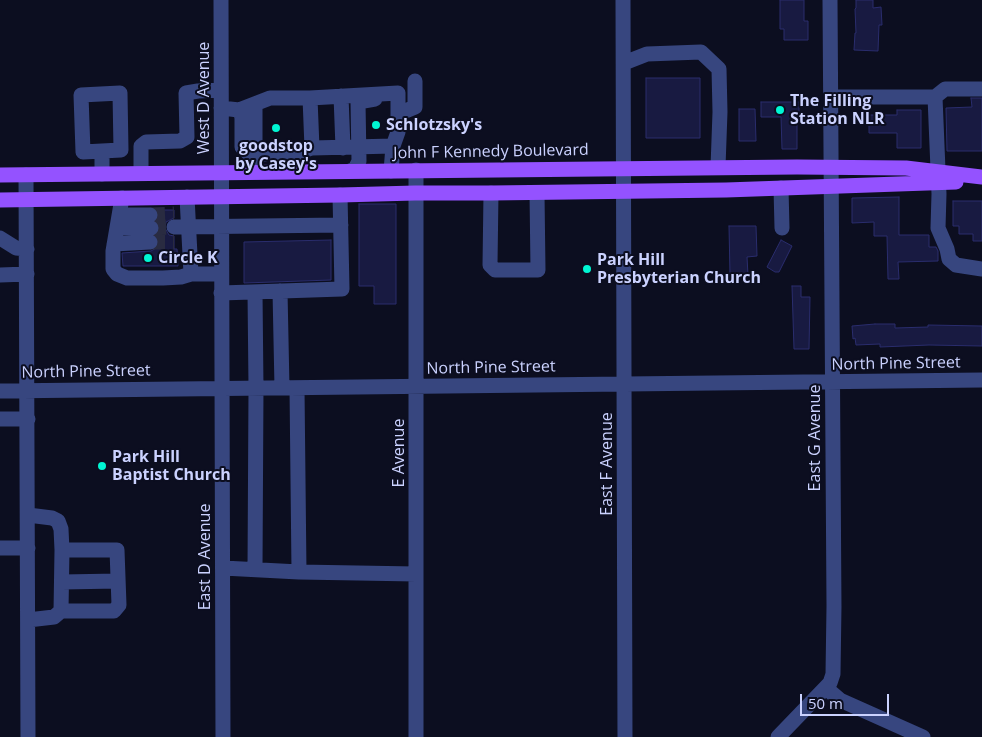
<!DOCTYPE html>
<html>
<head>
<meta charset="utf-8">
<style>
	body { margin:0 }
	#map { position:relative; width:982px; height:737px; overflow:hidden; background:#0c0e20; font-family:"Open Sans",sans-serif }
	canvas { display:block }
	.scale { position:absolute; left:800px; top:694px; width:89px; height:22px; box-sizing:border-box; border:2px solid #cbd2ff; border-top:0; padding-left:6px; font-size:15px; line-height:18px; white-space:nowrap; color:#cbd2ff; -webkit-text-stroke:4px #0c0e20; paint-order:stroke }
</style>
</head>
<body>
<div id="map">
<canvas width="982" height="737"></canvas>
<div class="scale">50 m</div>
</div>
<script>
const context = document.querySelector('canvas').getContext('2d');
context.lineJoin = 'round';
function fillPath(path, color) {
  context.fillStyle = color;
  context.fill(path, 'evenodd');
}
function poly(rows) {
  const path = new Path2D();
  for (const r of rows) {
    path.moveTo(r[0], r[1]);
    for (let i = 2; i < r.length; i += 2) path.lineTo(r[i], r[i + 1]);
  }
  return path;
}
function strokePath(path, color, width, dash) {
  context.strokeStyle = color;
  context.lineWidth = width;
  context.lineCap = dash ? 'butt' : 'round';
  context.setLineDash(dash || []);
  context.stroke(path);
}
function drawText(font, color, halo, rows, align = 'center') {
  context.font = font + ' "Open Sans",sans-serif';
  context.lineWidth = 4;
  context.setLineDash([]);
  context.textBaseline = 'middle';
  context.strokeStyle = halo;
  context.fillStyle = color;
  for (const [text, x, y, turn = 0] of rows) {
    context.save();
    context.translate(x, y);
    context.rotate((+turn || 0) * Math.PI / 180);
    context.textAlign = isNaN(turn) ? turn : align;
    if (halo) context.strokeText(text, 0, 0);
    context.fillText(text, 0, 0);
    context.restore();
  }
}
const building = poly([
	[780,0,804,0,804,21,808,21,808,40,784,40,784,29,780,29,780,0],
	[856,0,873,0,873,8,881,7,882,25,879,25,878,51,854,50,855,33,856,33,855,9,856,8,856,0],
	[646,78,700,78,700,138,646,138,646,78],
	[971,98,982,98,982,151,947,151,946,108,972,107,971,98],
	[761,102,799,102,799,117,797,117,797,149,782,149,781,117,761,117,761,102],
	[739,109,755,109,756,141,739,141,739,109],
	[897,110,921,110,921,148,897,148,897,133,869,133,869,115,897,115,897,110],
	[899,197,899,235,929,235,929,247,936,247,938,251,938,261,898,262,899,279,888,279,887,236,874,236,874,222,852,223,852,198,899,197],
	[953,201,982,201,982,241,973,241,973,234,959,234,959,226,953,226,953,201],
	[359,204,396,204,396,304,374,304,374,286,359,286,359,204],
	[158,210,174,210,174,218,166,222,165,228,169,235,174,236,174,249,177,249,178,266,123,266,122,253,151,251,158,247,159,241,156,235,160,228,157,221,159,215,158,210],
	[729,226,756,226,757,256,747,257,748,275,730,275,729,226],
	[331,240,331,280,244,283,244,242,331,240],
	[781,240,792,246,779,272,775,272,767,267,781,240],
	[792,286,801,286,801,297,810,297,809,349,794,349,792,286],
	[875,324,895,324,895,328,928,327,928,325,982,326,982,346,929,345,880,347,880,344,856,345,855,338,853,339,852,326,875,324]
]);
fillPath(building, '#181a41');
strokePath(building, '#2a2d6d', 1);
strokePath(poly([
	[150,215,174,214],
	[151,228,174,227],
	[150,242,174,242]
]), '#292b41', 15, [15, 8]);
strokePath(poly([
	[221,0,223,737],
	[623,0,625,737],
	[624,63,647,54,701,52,719,69,720,112,718,167],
	[341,96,343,148],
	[831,97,935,97,945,89,982,89],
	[935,97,939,194,938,228,947,249,949,259,956,265,982,269],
	[310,98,398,93,398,132,393,146],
	[255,104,255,164],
	[221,108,239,110,242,117,242,147,249,154,286,154,296,158,306,150,312,148,393,146,391,171],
	[239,110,270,98,310,98,312,148],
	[398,114,415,107,415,81],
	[102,151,83,152,81,95,120,93,121,150,102,151,102,174],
	[350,171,355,169,359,161,358,102,375,99],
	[141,173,141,146,146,142,180,141,187,137,186,93,198,91,221,90],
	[26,175,28,737],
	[781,188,782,228],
	[491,193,490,265,495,270,538,270,537,193],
	[187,197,191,274],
	[122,198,113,251,113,269,117,274,127,278,163,278,181,277,191,274,221,274],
	[120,215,150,215],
	[174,227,341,225],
	[118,228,151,228],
	[0,238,16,248,27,249],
	[114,244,150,242],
	[0,275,27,274],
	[280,291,282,388],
	[255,292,256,388,255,569],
	[221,293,342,289,340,195],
	[297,388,299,572],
	[0,391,982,380],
	[0,419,28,419],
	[28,515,52,518,58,521,61,529,62,550,61,611,54,617,28,620],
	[0,548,28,548],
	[223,568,299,572,416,574],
	[62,582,118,581],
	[61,611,114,611,119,605,117,550,62,550],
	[826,688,840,700,923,737],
	[416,737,416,170],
	[778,737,830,683,833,674,834,606,830,0]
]), '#37467f', 15);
strokePath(poly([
	[0,175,797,167,906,168,982,177],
	[0,200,340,195,415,193,491,193,726,190,956,182]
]), '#9452ff', 15);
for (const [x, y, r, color] of [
	[780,110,5,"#00f6d3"],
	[376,125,5,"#00f6d3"],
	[276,128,5,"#00f6d3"],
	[148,258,5,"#00f6d3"],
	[587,269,5,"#00f6d3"],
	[102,466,5,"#00f6d3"]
]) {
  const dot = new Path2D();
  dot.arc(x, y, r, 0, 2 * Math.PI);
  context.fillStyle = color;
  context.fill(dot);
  strokePath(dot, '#0c0e20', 2);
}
drawText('16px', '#cbd2ff', '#0c0e20', [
	["West D Avenue",204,98,-90],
	["John F Kennedy Boulevard",491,152,-1],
	["North Pine Street",896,364,-1],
	["North Pine Street",491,368,-1],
	["North Pine Street",86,372,-1],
	["East G Avenue",815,438,-90],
	["E Avenue",399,453,-90],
	["East F Avenue",607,464,-90],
	["East D Avenue",205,557,-90]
]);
drawText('bold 16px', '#cbd2ff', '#0c0e20', [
	["The Filling",790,101],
	["Station NLR",790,119],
	["Schlotzsky's",386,125],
	["goodstop",276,146,"center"],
	["by Casey's",276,164,"center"],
	["Circle K",158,258],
	["Park Hill",597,260],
	["Presbyterian Church",597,278],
	["Park Hill",112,457],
	["Baptist Church",112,475]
], 'left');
</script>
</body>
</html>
